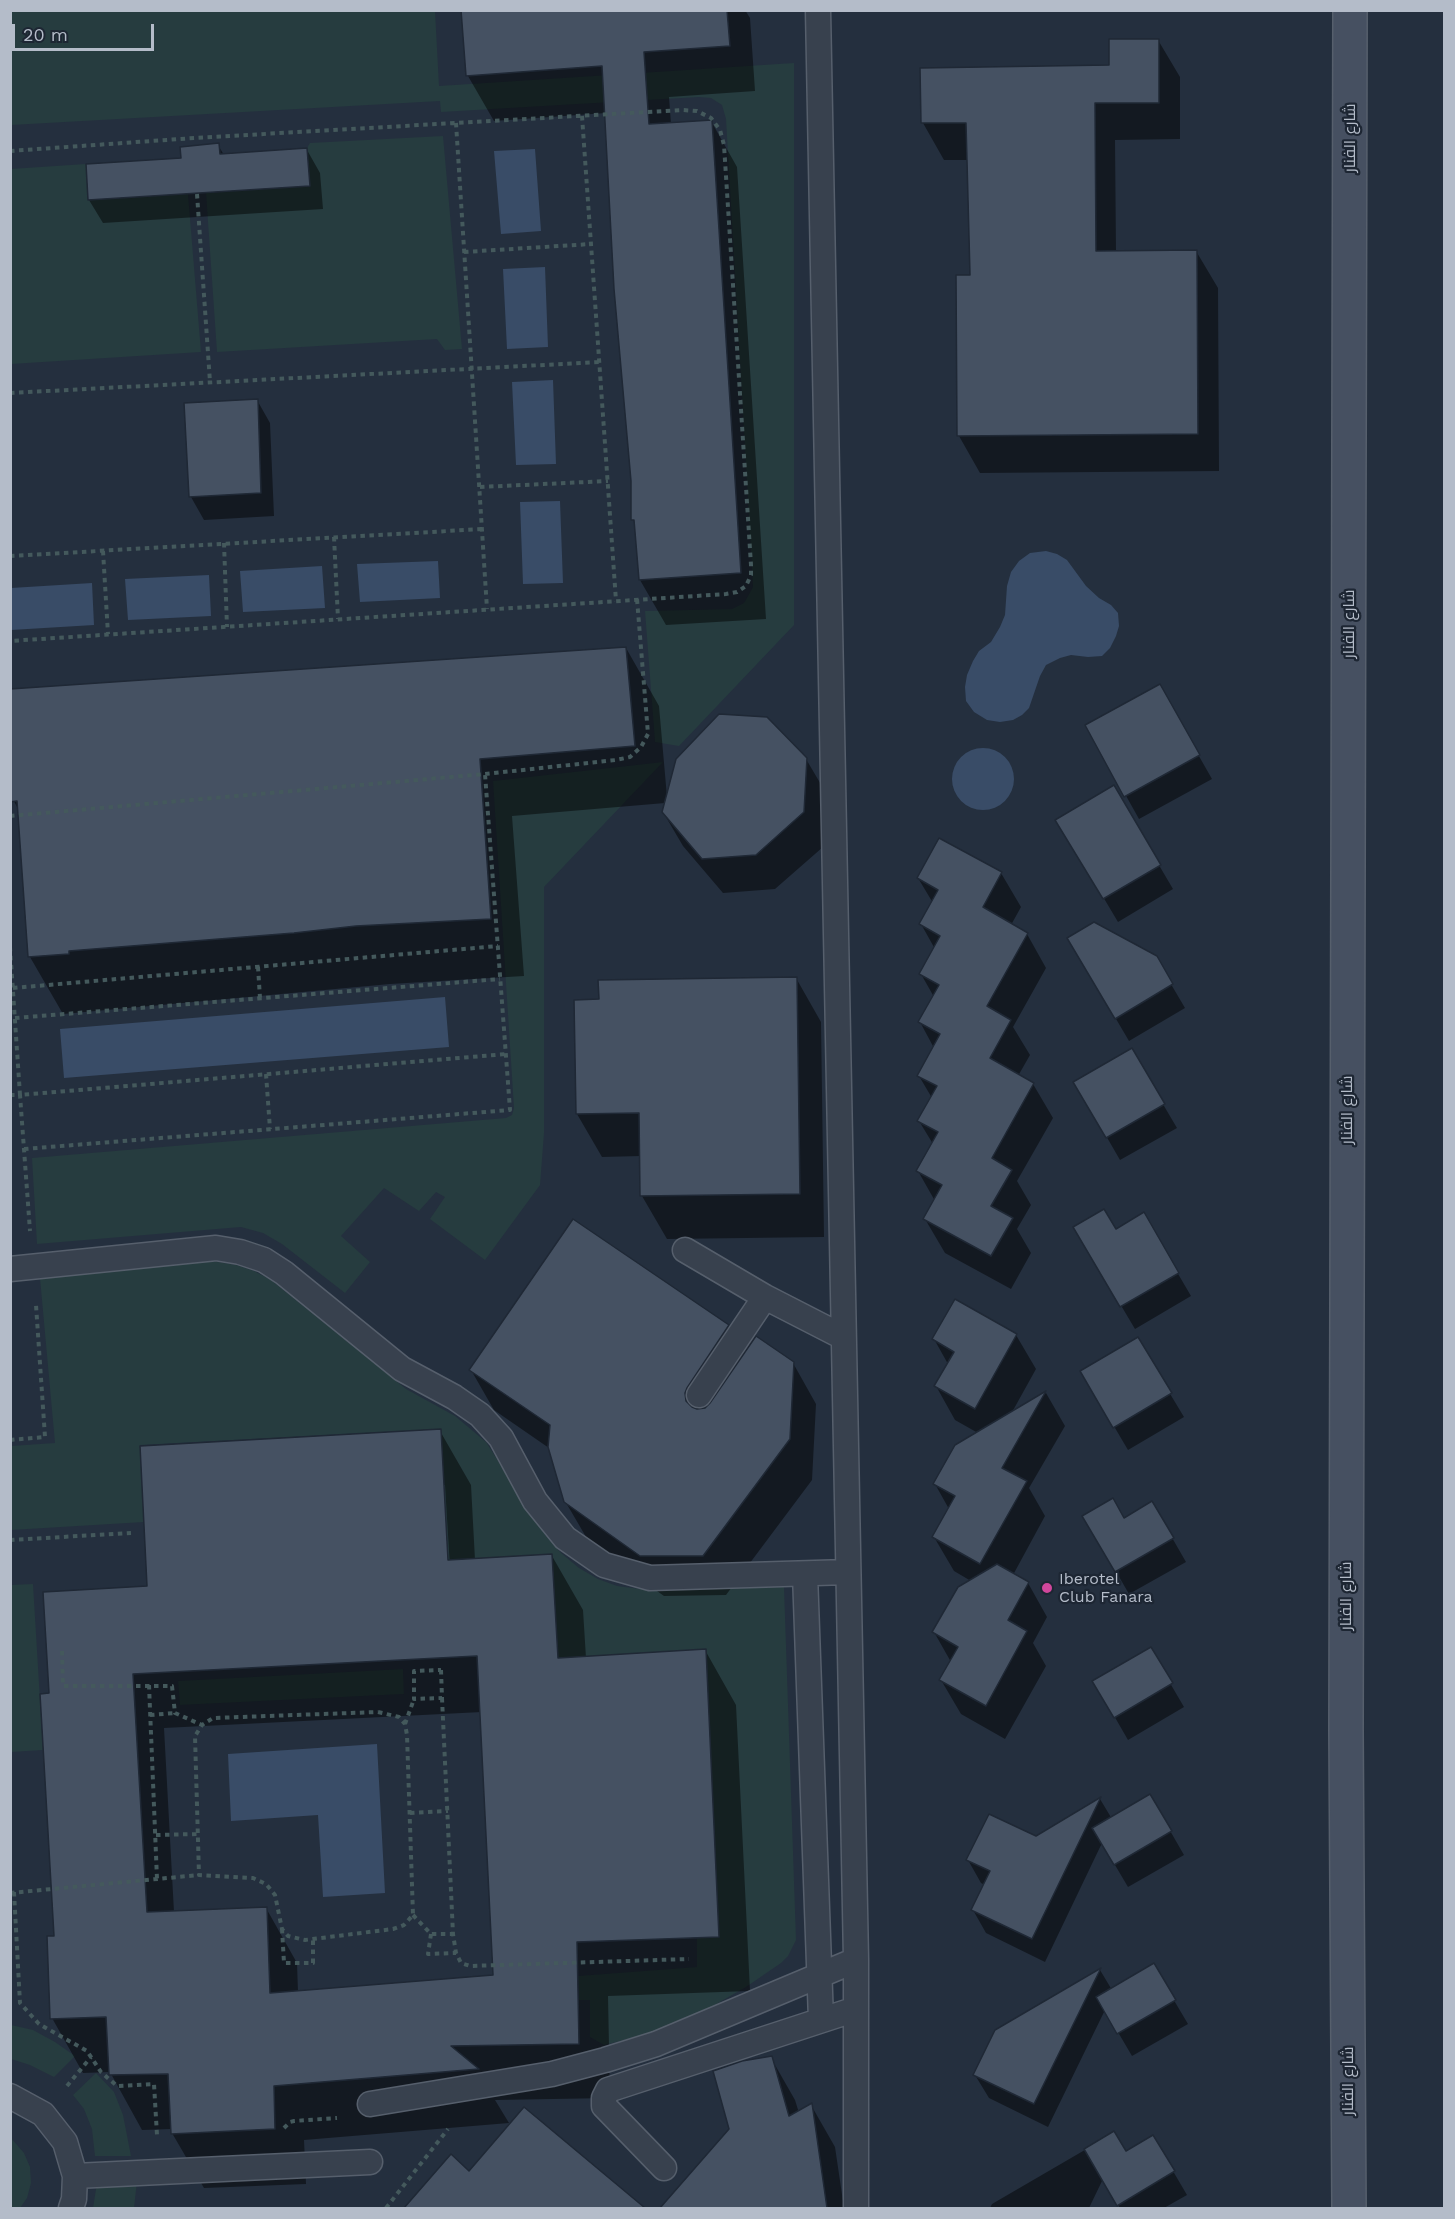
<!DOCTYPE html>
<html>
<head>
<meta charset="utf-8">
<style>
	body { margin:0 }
	#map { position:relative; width:1455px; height:2219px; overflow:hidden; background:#242f3e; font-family:"Work Sans",sans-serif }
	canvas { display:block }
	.frame { position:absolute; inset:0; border:12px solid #b4bcc9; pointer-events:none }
	.scale { position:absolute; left:12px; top:24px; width:142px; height:27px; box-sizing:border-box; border:3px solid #b4bcc9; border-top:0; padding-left:8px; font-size:18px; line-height:21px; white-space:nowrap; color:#b4bcc9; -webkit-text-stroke:4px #1d2633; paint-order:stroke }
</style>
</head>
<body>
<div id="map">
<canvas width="1455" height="2219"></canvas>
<div class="frame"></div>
<div class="scale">20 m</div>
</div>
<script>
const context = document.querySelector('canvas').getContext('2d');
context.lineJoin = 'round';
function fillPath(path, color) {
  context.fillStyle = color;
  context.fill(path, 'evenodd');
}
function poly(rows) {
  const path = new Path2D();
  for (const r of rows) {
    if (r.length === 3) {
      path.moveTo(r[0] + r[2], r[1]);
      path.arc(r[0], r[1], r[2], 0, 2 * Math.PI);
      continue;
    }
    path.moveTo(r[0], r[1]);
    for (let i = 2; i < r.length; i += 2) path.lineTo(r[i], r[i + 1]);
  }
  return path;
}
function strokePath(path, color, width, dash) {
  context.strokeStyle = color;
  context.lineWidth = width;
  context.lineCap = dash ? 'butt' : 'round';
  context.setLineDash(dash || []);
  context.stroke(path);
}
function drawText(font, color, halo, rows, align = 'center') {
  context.font = font + ' "Work Sans",Cairo,sans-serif';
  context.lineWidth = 4.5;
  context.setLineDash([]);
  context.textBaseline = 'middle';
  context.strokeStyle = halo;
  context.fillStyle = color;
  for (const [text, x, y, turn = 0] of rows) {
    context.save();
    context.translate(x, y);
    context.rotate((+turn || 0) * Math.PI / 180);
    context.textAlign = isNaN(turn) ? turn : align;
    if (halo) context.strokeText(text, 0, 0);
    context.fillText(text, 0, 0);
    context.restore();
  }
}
fillPath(poly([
	[10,11,435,11,439,86,794,63,794,625,679,746,655,742,645,611,732,609,744,603,753,587,726,119,722,105,711,98,699,97,441,112,440,101,11,125],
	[443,136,462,349,445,350,437,339,217,352,206,193,310,186,307,148,310,143],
	[86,164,88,200,188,194,201,352,11,364,11,169],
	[663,762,544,887,544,1133,540,1185,485,1260,430,1219,445,1197,436,1192,419,1211,384,1188,341,1236,370,1262,345,1293,282,1244,263,1233,241,1227,37,1244,32,1158,506,1118,512,1115,514,1108,493,781],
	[211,1261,236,1265,254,1271,271,1280,406,1389,455,1416,486,1442,546,1536,561,1553,579,1568,598,1579,617,1586,640,1589,784,1587,796,1940,788,1956,781,1963,746,1987,711,2007,677,2024,641,2036,604,2045,590,2037,590,2000,579,2000,578,1976,697,1967,697,1937,719,1937,706,1649,556,1659,552,1555,448,1560,440,1429,140,1445,144,1522,11,1530,11,1446,55,1443,40,1278],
	[33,1584,43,1750,11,1752,11,1585],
	[403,1669,404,1694,180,1705,178,1681],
	[11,2025,33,2030,55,2042,75,2056,54,2077,30,2065,11,2059],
	[96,2073,114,2092,123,2115,131,2156,95,2156,92,2129,84,2109,73,2095],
	[11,2138,24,2153,30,2167,31,2183,27,2198,20,2208,11,2208],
	[137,2181,134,2208,93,2208,97,2183]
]), '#263c3f');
fillPath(poly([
	[535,149,541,231,501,234,494,151],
	[545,267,548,347,507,349,503,269],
	[553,380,556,464,516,465,512,382],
	[560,501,563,583,523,584,520,502],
	[1046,551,1057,554,1067,560,1086,586,1099,598,1111,605,1118,613,1119,626,1116,636,1110,648,1102,656,1088,657,1071,655,1060,658,1046,665,1040,676,1029,708,1022,715,1013,720,1000,722,987,720,974,712,966,701,965,687,967,675,973,661,979,651,991,642,1000,627,1005,615,1007,586,1011,572,1019,561,1030,553],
	[438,561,440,598,360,602,357,564],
	[322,566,325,608,243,612,240,571],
	[209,575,211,616,128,620,125,579],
	[92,583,94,625,11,630,11,588],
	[983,779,31],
	[445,997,449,1047,64,1078,60,1029],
	[377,1744,385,1893,323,1897,318,1815,231,1821,228,1754]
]), '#394c67');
fillPath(poly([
	[462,10,745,10,750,18,755,91,669,97,671,124,711,121,737,167,766,619,666,625,640,580,636,525,633,520,632,480,606,113,494,121,468,76],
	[1158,40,1180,77,1180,139,1115,140,1116,252,1196,251,1218,288,1219,471,980,473,959,436,971,277,968,160,944,160,923,123,1111,66],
	[218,145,224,155,307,150,320,173,323,209,103,223,89,200],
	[257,400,270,423,274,516,204,520,191,497],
	[626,648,659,706,667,797,806,759,826,793,823,847,775,889,723,893,683,846,663,812,665,803,512,816,524,976,390,984,63,1014,30,957,19,811,14,801],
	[1159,686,1212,779,1139,819,1087,726],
	[1113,787,1173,889,1118,922,1071,843],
	[1001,873,1021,907,1011,925,1027,934,1046,968,1013,1027,1030,1055,1018,1076,1033,1084,1053,1118,1017,1181,1031,1205,1017,1229,1031,1253,1011,1289,945,1253,925,1219,935,1201,918,1171,933,1144,919,1121,932,1098,919,1076,934,1048,920,1022,934,997,921,974,935,949,921,924,933,903,918,878],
	[1069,939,1155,957,1185,1008,1129,1041],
	[796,978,821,1022,824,1237,667,1239,642,1196,641,1156,602,1157,577,1114,600,1001],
	[1131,1050,1177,1128,1120,1160,1075,1082],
	[1143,1214,1191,1296,1135,1329,1075,1228,1115,1231],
	[728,1326,745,1355,793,1363,816,1404,812,1480,726,1595,664,1596,589,1542,565,1501,549,1448,494,1410,471,1370],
	[1016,1335,1036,1369,1011,1414,1046,1393,1065,1426,1029,1488,1045,1516,1013,1575,1028,1583,1047,1617,1033,1643,1046,1666,1005,1739,961,1714,941,1680,951,1662,934,1632,971,1581,954,1571,934,1537,949,1509,935,1484,978,1433,955,1420,936,1386,948,1364,934,1339],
	[1137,1339,1184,1417,1128,1450,1082,1372],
	[440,1431,471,1485,475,1560,552,1556,583,1610,586,1658,705,1650,736,1705,750,1991,608,1996,610,2098,495,2100,509,2123,304,2140,306,2184,204,2188,172,2133,172,2129,142,2130,110,2072,83,2073,52,2018,55,1937,50,1695,149,1587],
	[442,1485,445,1485,450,1568,447,1568],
	[482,1712,495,1976,298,1992,297,1963,266,1908,174,1912,164,1728],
	[1152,1503,1186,1562,1129,1594,1084,1516,1124,1520],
	[1150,1649,1184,1707,1128,1740,1094,1681],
	[1150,1796,1184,1855,1128,1887,1102,1843,1045,1962,986,1933,973,1910,985,1885,981,1883,968,1860,1036,1838,1100,1799,1112,1819],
	[1153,1965,1188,2024,1132,2056,1105,2010,1048,2127,989,2098,975,2075,996,2031,1100,1970,1112,1990],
	[771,2058,795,2100,799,2113,811,2105,835,2147,844,2208,662,2208,730,2129],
	[524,2109,643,2208,406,2208,451,2156,469,2173],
	[1114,2133,1126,2153,1153,2137,1187,2195,1164,2208,1120,2208,1103,2179,1089,2208,990,2208,992,2204],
	[271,2207,272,2208,237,2208]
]), '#0007');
const building = poly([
	[461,10,727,10,730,46,644,52,649,124,712,120,741,573,639,580,634,520,631,520,631,481,614,289,602,66,466,76,461,10],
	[1109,39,1159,39,1159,103,1095,103,1096,251,1197,250,1198,434,957,436,956,275,970,275,966,123,921,123,920,68,1109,65,1109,39],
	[219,143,220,154,307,148,310,186,88,200,86,164,181,158,180,147,219,143],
	[258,399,261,493,189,497,184,403,258,399],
	[626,647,635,746,480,759,491,919,356,926,294,933,69,951,69,954,28,957,17,801,10,802,10,689,626,647],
	[1160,684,1200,755,1124,797,1085,725,1160,684],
	[719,714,767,717,807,758,804,812,756,855,702,859,662,812,676,759,719,714],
	[1114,785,1161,865,1103,899,1055,820,1114,785],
	[939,838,1002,872,983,907,1028,933,987,1006,1011,1020,990,1058,1034,1083,992,1158,1012,1170,991,1206,1013,1218,991,1256,923,1219,942,1185,916,1171,938,1132,917,1121,937,1086,917,1076,940,1034,918,1022,939,985,919,974,940,936,919,924,938,890,917,878,939,838],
	[1094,922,1157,956,1173,984,1115,1019,1067,938,1094,922],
	[797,977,800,1194,640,1196,639,1113,576,1114,574,1000,599,999,598,980,797,977],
	[1132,1048,1165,1104,1106,1138,1073,1082,1132,1048],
	[1104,1209,1116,1229,1144,1212,1179,1273,1120,1307,1073,1227,1104,1209],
	[573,1219,729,1325,687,1388,685,1393,686,1401,692,1407,697,1409,705,1408,710,1403,756,1336,794,1362,790,1439,703,1556,640,1556,564,1502,548,1447,550,1425,469,1370,573,1219],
	[955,1299,1017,1334,975,1409,934,1386,954,1352,932,1339,955,1299],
	[1138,1337,1172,1393,1113,1428,1080,1371,1138,1337],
	[1046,1391,1002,1468,1027,1481,980,1564,932,1537,955,1496,933,1484,955,1445,1046,1391],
	[441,1429,448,1560,552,1554,558,1658,706,1649,719,1937,577,1942,579,2044,451,2046,479,2069,274,2086,275,2129,171,2134,168,2074,109,2075,106,2017,50,2019,47,1936,54,1936,40,1694,49,1693,43,1592,147,1586,140,1446,441,1429],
	[477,1656,493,1975,270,1993,267,1907,147,1912,133,1674,477,1656],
	[1113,1498,1124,1518,1152,1501,1174,1538,1115,1572,1082,1516,1113,1498],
	[997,1564,1029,1582,1008,1620,1027,1631,986,1706,939,1680,958,1647,932,1632,958,1587,997,1564],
	[1151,1647,1173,1683,1114,1718,1092,1681,1151,1647],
	[1150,1794,1172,1831,1114,1865,1092,1828,1150,1794],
	[1101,1797,1032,1939,971,1910,990,1871,966,1860,989,1814,1036,1836,1101,1797],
	[1154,1963,1176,2000,1117,2034,1096,1997,1154,1963],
	[1101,1968,1034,2104,973,2075,995,2030,1101,1968],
	[772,2056,789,2116,812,2103,827,2208,660,2208,729,2129,713,2071,742,2061,772,2056],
	[524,2107,645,2208,404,2208,451,2154,469,2171,524,2107],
	[1114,2131,1126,2151,1153,2135,1175,2171,1117,2206,1084,2149,1114,2131]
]);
fillPath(building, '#455162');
strokePath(building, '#1f2835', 1.5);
const lane = poly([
	[818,10,856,1960,856,2208],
	[685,1250,765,1297,843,1337],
	[10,1269,216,1248,240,1252,264,1260,284,1273,402,1369,454,1397,480,1415,501,1438,535,1501,565,1538,604,1565,650,1578,848,1572],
	[699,1395,765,1297],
	[805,1574,821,2020],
	[10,2096,43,2114,65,2142,75,2176,74,2199,71,2208],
	[370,2104,552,2074,605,2060,656,2044,856,1960],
	[664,2168,604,2106,604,2098,608,2090,856,2009],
	[75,2176,370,2162]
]);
const secondary = poly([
	[1349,2208,1346,1730,1350,10]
]);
strokePath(lane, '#565f6c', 27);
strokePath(secondary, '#565f6c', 36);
strokePath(poly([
	[582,116,616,601],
	[456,123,487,609],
	[10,151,194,138,682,110,697,111,711,118,720,130,724,145,751,565,751,575,746,586,737,592,726,594,10,641],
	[197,194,210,382],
	[464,252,591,244],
	[10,393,600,362],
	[480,487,608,481],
	[334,537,338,619],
	[224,543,227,627],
	[103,551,108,634],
	[10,556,483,529],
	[10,816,485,774,616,760,630,757,641,747,648,734,637,599],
	[10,947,20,1095,506,1054],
	[258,967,260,998],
	[13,988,498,946],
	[15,1018,500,979],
	[266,1074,270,1129],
	[10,1095,20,1095,30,1231],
	[24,1149,510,1110,485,774],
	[10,1440,45,1437,36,1305],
	[10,1540,131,1533],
	[62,1651,63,1686,172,1686,175,1713,202,1725],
	[441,1670,442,1698,414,1699,414,1671,441,1670],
	[149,1685,157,1879],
	[442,1698,453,1934,456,1953,461,1963,470,1966,689,1959],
	[378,1712,399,1717,405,1724,407,1735,413,1915,404,1925,393,1929,305,1940,288,1936,282,1929,275,1895,266,1884,253,1878,199,1875,195,1736,202,1725,213,1718,378,1712],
	[150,1715,175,1713],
	[405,1724,414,1699],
	[410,1813,448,1811],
	[156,1835,198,1834],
	[14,1892,20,2003,39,2024,87,2051,101,2072,117,2086,154,2084,157,2135],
	[10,1893,199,1875],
	[413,1915,431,1934,453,1934],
	[282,1929,284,1963,313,1963,313,1939],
	[431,1934,428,1954,456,1953],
	[67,2086,91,2057],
	[284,2128,290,2122,294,2121,337,2118],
	[386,2208,448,2129]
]), '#44595c', 4, [4.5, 4.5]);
strokePath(lane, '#38414e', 24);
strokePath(secondary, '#465061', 33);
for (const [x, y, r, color] of [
	[1047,1588,6,"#d1479c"]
]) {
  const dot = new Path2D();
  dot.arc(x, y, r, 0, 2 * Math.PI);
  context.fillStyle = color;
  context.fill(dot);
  strokePath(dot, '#1d2633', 2);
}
drawText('16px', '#b4bcc9', '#1d2633', [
	["شارع الفنار",1350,138,-90],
	["شارع الفنار",1349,624,-90],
	["شارع الفنار",1347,1110,-90],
	["شارع الفنار",1346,1596,-90],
	["شارع الفنار",1348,2081,-90]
]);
drawText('16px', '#b4bcc9', '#1d2633', [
	["Iberotel",1059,1579],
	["Club Fanara",1059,1597]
], 'left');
</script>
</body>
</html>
